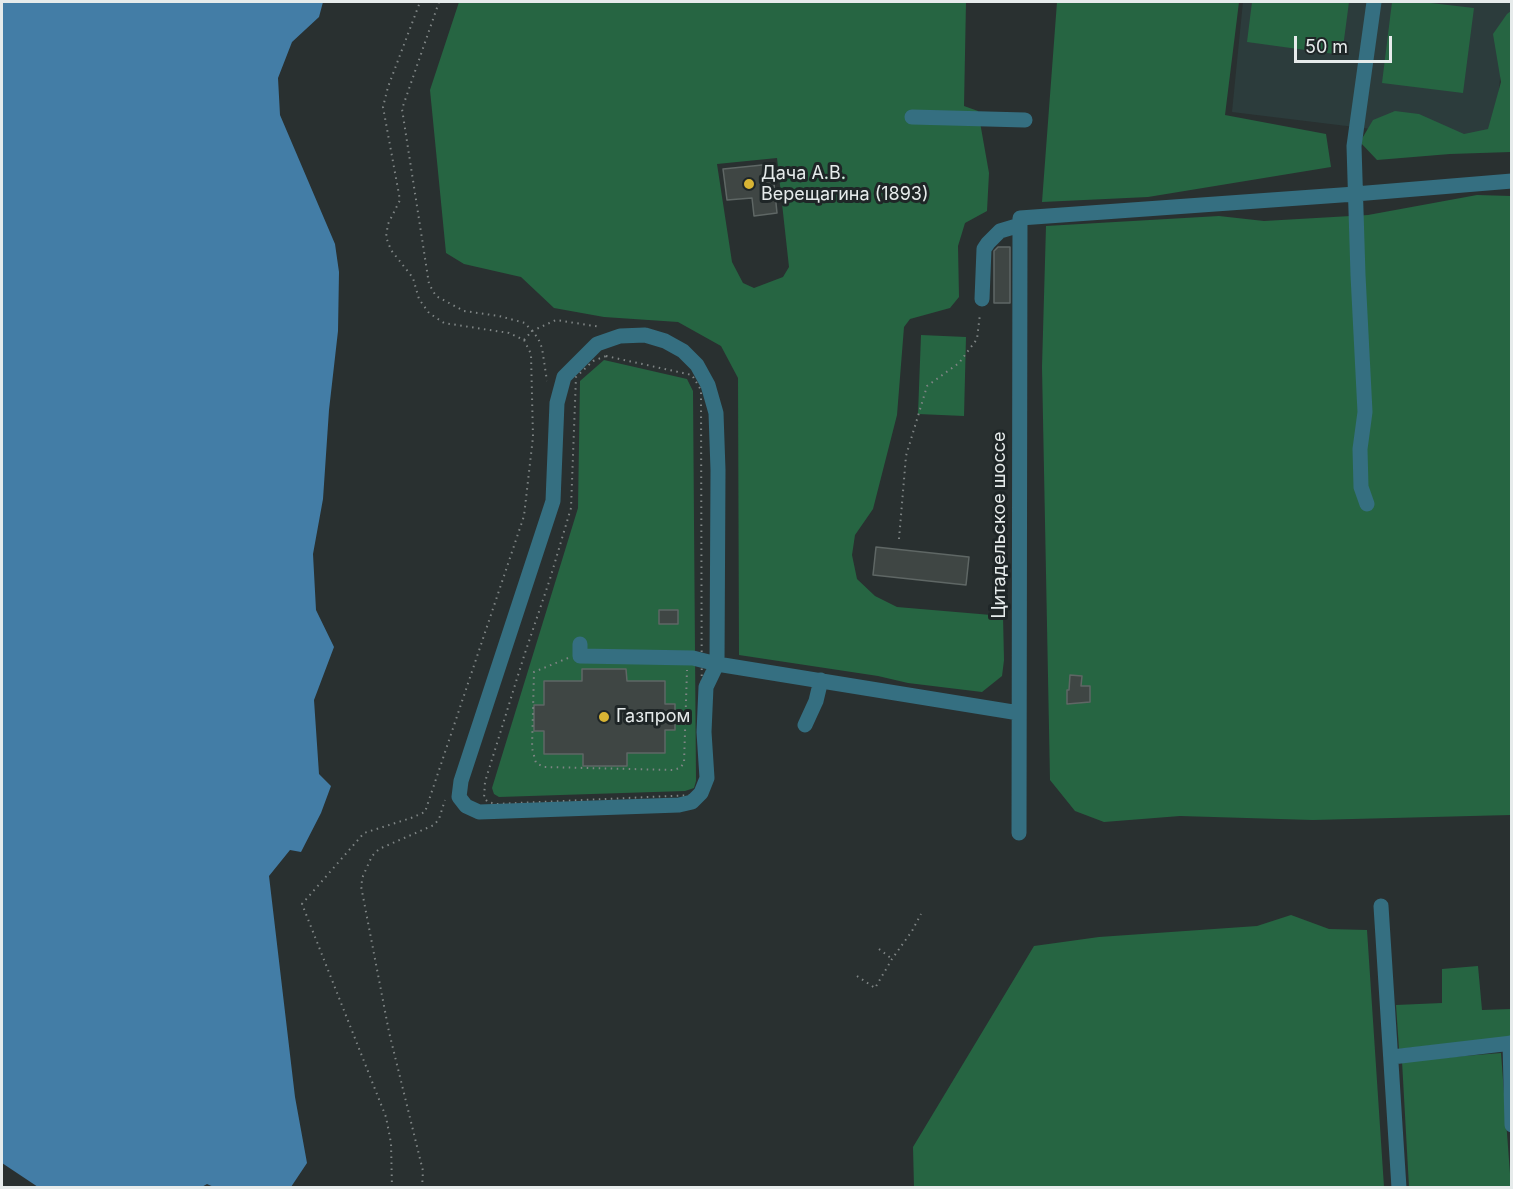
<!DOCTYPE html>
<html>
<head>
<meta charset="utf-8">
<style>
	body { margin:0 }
	#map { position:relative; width:1513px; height:1189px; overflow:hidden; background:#293030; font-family:Inter,sans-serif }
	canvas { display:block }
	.frame { position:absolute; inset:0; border:3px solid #e6ebeb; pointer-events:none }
	.scale { position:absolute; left:1294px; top:36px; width:98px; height:27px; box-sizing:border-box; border:3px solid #e6ebeb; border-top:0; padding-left:8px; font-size:18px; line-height:21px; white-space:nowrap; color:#e6ebeb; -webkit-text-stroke:4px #1f2627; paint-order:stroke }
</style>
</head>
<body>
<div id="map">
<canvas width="1513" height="1189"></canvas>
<div class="frame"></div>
<div class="scale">50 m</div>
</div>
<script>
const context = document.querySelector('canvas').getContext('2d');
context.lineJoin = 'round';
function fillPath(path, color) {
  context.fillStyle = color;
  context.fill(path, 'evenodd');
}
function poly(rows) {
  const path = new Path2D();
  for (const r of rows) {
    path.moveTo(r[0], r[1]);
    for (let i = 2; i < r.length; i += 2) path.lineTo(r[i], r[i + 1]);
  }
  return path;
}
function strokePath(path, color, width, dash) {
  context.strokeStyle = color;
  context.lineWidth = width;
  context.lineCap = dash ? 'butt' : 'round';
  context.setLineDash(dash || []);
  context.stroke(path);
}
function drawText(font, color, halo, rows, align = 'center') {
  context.font = font + ' Inter,sans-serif';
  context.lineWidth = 6;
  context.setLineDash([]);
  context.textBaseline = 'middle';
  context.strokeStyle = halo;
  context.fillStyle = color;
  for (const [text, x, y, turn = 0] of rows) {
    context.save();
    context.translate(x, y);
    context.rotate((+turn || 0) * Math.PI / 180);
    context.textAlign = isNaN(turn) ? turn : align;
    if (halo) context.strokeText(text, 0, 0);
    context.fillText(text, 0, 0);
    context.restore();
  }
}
fillPath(poly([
	[1243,2,1511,2,1511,24,1505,24,1494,144,1232,112]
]), '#2c3c3c');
fillPath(poly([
	[459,2,966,2,964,106,978,111,989,173,987,211,965,223,958,246,959,297,950,308,910,319,904,327,897,415,873,509,855,535,852,555,857,579,875,596,897,607,1003,616,1004,660,1002,676,982,692,908,683,878,676,739,655,738,378,721,346,678,322,604,317,554,308,521,277,464,264,446,253,430,90],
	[777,158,789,267,783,277,754,288,743,283,732,262,717,164],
	[1057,2,1239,2,1225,115,1326,134,1331,167,1148,197,1042,202],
	[1252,2,1349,2,1342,55,1247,42],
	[1392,2,1422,2,1474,8,1463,93,1382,83],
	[1511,11,1511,152,1450,154,1377,160,1360,142,1373,120,1395,111,1419,114,1464,134,1488,129,1501,82,1493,34,1507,14],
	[1477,195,1511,196,1511,815,1313,820,1180,816,1104,822,1075,811,1050,780,1042,367,1046,226,1219,216,1264,221,1368,215],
	[921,335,966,337,964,416,918,414],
	[604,360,687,379,693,391,696,781,694,788,685,791,499,797,494,794,492,788,578,508,580,381],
	[1291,915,1329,929,1367,930,1384,1187,914,1187,913,1147,1034,946,1099,937,1257,926],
	[1478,966,1482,1010,1511,1009,1511,1037,1399,1049,1396,1005,1442,1003,1442,969],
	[1501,1053,1511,1187,1409,1187,1402,1061]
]), '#266542');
fillPath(poly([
	[2,2,323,2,319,17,292,42,278,78,280,115,335,244,339,272,338,331,329,410,323,499,313,554,316,610,334,647,314,700,319,774,331,786,321,813,301,852,290,850,269,876,295,1097,307,1163,291,1187,216,1188,207,1184,200,1188,38,1187,2,1163]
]), '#437da6');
const building = poly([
	[772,164,777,213,754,216,752,198,727,200,723,169,772,164],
	[998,247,1010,247,1010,303,994,303,994,251,998,247],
	[876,547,969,557,966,585,873,575,876,547],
	[659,610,678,610,678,624,659,624,659,610],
	[582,669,626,669,627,681,665,681,665,704,675,704,675,730,665,730,665,753,627,753,627,766,583,766,583,754,544,754,544,731,534,731,534,705,544,705,544,681,582,681,582,669],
	[1070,675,1082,676,1081,686,1090,686,1090,702,1067,704,1067,690,1069,690,1070,675]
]);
fillPath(building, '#3f4644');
strokePath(building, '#5f6765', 1.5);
strokePath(poly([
	[439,2,402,109,429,284,436,296,464,311,499,316,525,323,538,338,542,348,547,381],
	[524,340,532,331,556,320,601,327],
	[606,356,692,375,701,390,702,781,693,795,496,804,488,802,484,798,485,782,524,656,550,579,571,508,576,377,593,361,606,356],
	[899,539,906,456,927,386,959,363,977,339,980,314],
	[568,658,534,672,532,748,536,763,544,767,673,770,680,768,684,763,687,670],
	[879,949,892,959],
	[857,976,875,988,892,959,912,931,921,914],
	[392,1188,391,1143,386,1117,302,904,364,833,411,818,425,812,524,516,533,437,531,354,524,340,509,333,444,323,429,313,419,299,413,278,391,250,386,237,388,224,400,200,383,107,388,87,420,2],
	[422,1188,423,1171,389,1032,361,886,363,876,372,856,379,849,434,825,439,819,445,800]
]), '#7f8585', 2, [1.5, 4.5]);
strokePath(poly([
	[912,117,1025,120],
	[982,299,984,249,988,243,1000,231,1020,225],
	[645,335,665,341,683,351,697,365,708,385,716,413,718,470,717,664,706,687,704,732,707,778,701,793,692,802,679,805,479,812,466,806,459,797,461,781,553,501,557,403,564,377,597,344,620,336,645,335],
	[1367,504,1361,487,1360,449,1365,412,1358,275,1354,146,1374,2],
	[580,644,580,656,693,658,717,664,1019,713],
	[805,725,816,701,821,680],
	[1019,833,1020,218,1355,194,1512,181],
	[1381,906,1399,1188],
	[1510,1043,1512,1125],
	[1392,1057,1512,1043]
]), '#356f81', 15);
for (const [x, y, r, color] of [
	[749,184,6,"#d8b434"],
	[604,717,6,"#d8b434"]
]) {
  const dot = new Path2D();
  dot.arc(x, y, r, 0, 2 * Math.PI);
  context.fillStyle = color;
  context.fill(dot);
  strokePath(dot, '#1f2627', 2);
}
drawText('18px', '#e6ebeb', '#1f2627', [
	["Дача А.В.",761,174],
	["Верещагина (1893)",761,195],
	["Газпром",616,717]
], 'left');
drawText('18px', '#e6ebeb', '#1f2627', [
	["Цитадельское шоссе",1000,525,-90]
]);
</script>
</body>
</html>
